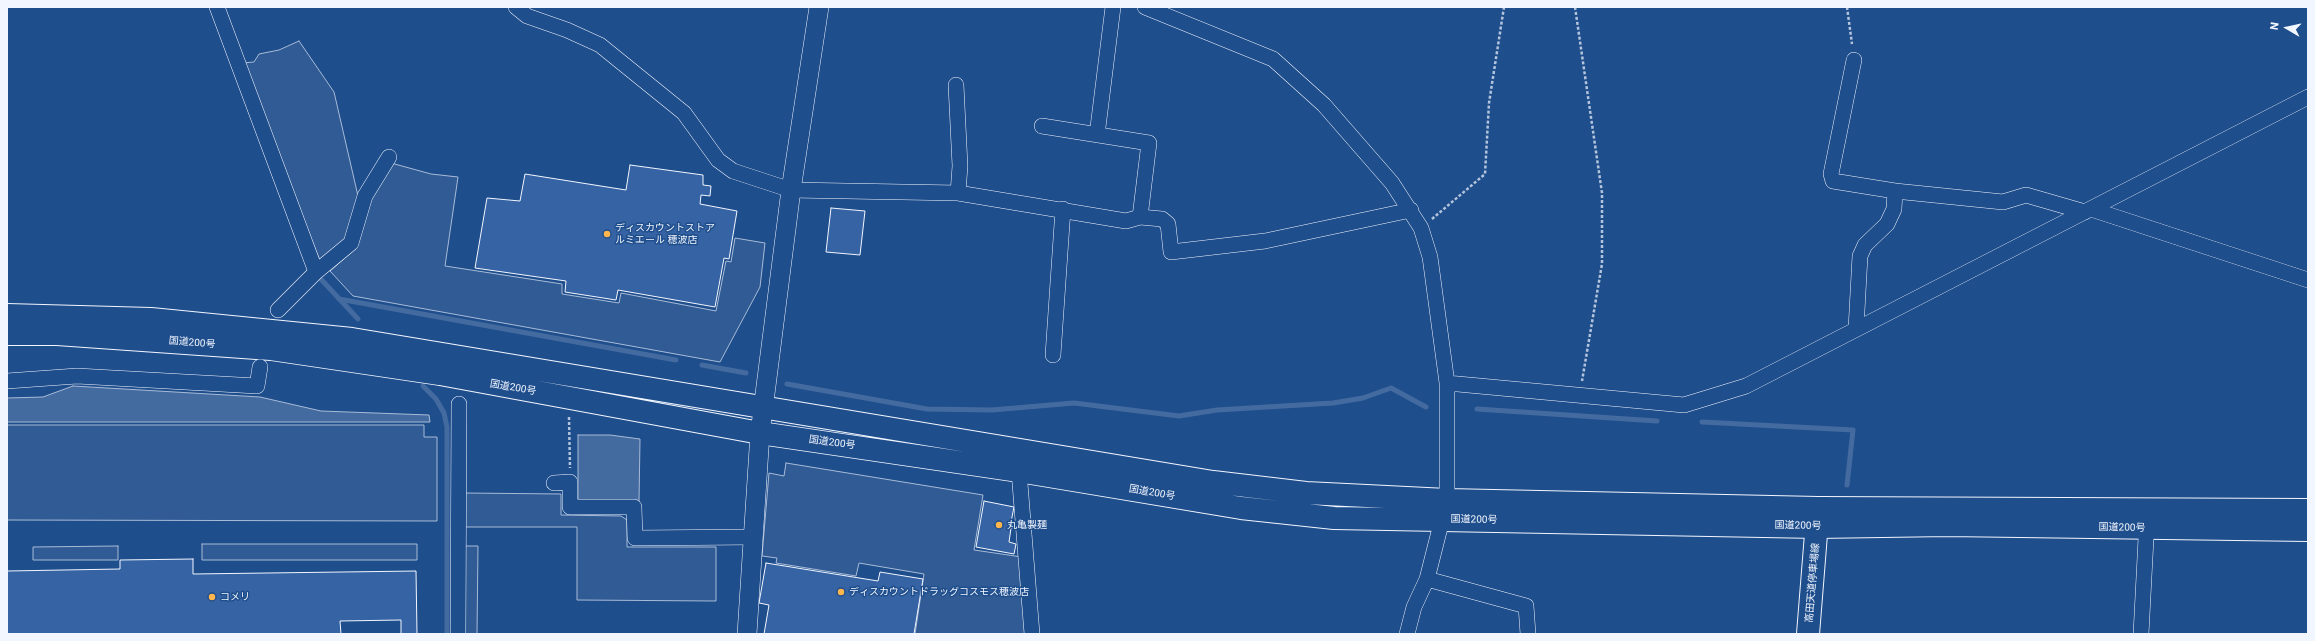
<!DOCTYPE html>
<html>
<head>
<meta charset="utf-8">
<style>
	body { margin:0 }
	#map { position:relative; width:2315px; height:641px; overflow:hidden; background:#1f4e8c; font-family:Roboto,sans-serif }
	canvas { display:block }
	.frame { position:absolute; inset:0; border:8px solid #f2f6ff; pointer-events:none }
	.north { position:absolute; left:2267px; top:8px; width:40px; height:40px; -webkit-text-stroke:3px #1f4e8c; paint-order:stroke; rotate:279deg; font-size:11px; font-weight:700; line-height:16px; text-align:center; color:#f2f6ff }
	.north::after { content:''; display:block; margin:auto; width:14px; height:18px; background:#f2f6ff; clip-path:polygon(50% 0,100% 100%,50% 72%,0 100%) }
</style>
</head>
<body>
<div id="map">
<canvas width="2315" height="641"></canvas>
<div class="frame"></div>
<div class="north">N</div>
</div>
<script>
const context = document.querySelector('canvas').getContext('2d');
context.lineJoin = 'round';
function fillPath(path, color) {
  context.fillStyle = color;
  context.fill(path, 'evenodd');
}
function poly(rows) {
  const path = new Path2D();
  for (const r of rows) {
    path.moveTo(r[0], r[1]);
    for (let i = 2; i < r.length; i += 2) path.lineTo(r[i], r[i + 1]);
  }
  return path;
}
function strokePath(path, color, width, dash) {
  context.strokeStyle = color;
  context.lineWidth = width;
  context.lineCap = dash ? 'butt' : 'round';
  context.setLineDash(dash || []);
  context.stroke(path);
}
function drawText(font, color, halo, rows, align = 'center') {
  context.font = font + ' Roboto,"Noto Sans JP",sans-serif';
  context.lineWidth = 3;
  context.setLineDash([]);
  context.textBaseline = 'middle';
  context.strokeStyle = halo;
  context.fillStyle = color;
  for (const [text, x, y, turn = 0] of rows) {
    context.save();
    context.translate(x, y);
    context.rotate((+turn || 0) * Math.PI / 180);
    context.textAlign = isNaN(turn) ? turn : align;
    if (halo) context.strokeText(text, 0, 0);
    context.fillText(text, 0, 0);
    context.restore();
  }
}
const built = poly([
	[299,41,334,92,358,196,345,239,320,261,242,63,254,62,259,54,279,50,299,41],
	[391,163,431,174,458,177,445,266,562,284,562,294,619,303,621,293,716,311,726,261,731,262,735,238,765,243,760,287,720,362,353,296,330,271,354,250,366,206,391,163],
	[7,425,424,425,424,437,437,437,437,521,7,520,7,425],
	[786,463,983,495,974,550,1022,557,1025,634,915,634,924,574,859,563,856,576,776,563,777,558,762,556,769,473,784,476,786,463],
	[463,493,561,494,561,515,621,516,627,520,627,547,716,547,716,601,577,600,577,527,463,527,463,493],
	[202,544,417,544,417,560,202,560,202,544],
	[118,546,118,560,33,560,33,547,118,546],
	[464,546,478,546,477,634,463,634,464,546]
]);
fillPath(built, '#305b95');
strokePath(built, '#a8bbd7', 1);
const water = poly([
	[73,386,260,397,321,411,429,415,430,422,7,422,7,398,43,397,73,386],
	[578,435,610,435,640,439,639,502,578,502,578,435]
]);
fillPath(water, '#446ba0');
strokePath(water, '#a8bbd7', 1);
strokePath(poly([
	[318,276,358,319],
	[339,299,676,360],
	[702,365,746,373],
	[787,384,927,409,992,410,1074,403,1179,416,1217,410,1333,403,1363,398,1391,388,1426,407],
	[423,386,436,399,444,413,447,427,447,634],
	[1477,409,1657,421],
	[1702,422,1853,430,1847,485]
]), '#446ba0', 5);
const building = poly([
	[630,165,703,175,703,185,711,186,710,196,701,195,700,204,737,211,729,259,724,258,715,307,618,290,616,300,565,292,566,281,475,268,487,198,520,201,525,174,626,190,630,165],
	[831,208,865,211,860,255,826,252,831,208],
	[984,501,1014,507,1011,522,1017,523,1016,529,1011,528,1009,542,1016,544,1014,554,976,547,984,501],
	[193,559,193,574,416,571,417,634,401,634,401,620,340,621,341,634,7,634,7,571,120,569,120,560,193,559],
	[766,563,878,581,880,572,923,579,914,634,764,634,769,605,759,603,766,563]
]);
fillPath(building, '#3563a3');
strokePath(building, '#f2f6ff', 1);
const minor = poly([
	[217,7,316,272,278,310],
	[516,7,527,16,567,30,600,45,684,113,718,160,733,171,791,190,958,193,1126,221,1140,217,1162,219,1168,224,1171,252,1265,241,1411,210],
	[1145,7,1273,59,1324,105,1392,183,1421,228,1430,257,1447,383,1447,500,1427,579,1414,607,1407,634],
	[1854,60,1831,174,1833,181,1895,191,1894,209,1887,224,1865,245,1860,256,1856,329],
	[956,85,960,166,958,193],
	[1042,126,1149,143,1140,217],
	[1097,135,1113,7],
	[1895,191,2003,202,2026,195,2085,212],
	[2091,209,2308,280],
	[316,272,351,243,365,196,389,157],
	[1053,355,1063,209],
	[7,381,77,376,257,386,260,367],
	[1447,383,1684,405,1746,386,2308,97],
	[1020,462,1019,471,1032,634],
	[554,483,570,482,570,507,634,507,635,538,753,537],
	[1427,579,1526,606,1528,634],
	[458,634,459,404],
	[2141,634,2147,519]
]);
const tertiary = poly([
	[747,634,760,433,791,190,819,7]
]);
const secondary = poly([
	[1808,634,1818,509]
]);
const trunk = poly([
	[7,315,151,319,352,339,1213,482,1306,493,1447,500,1818,508,2308,510],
	[7,334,57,334,271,349,440,374,760,433,1019,471,1241,508,1334,518,1817,527,1948,525,2308,530]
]);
strokePath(minor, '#f2f6ff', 16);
strokePath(tertiary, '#f2f6ff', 20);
strokePath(secondary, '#f2f6ff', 24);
strokePath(trunk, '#f2f6ff', 24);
strokePath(poly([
	[1575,7,1602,193,1602,264,1582,381],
	[1847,7,1852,44],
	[1432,219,1485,174,1489,103,1504,7],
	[569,417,570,468]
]), '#b3c4dc', 2.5, [3, 2]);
strokePath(minor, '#1f4e8c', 15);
strokePath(tertiary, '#1f4e8c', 19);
strokePath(secondary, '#1f4e8c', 22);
strokePath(trunk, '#1f4e8c', 22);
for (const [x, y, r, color] of [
	[607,234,4,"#ffb74d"],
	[999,525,4,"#ffb74d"],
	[841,592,4,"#ffb74d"],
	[212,597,4,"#ffb74d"]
]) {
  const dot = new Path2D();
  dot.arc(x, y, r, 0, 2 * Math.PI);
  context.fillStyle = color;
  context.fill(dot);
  strokePath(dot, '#1f4e8c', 1.5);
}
drawText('10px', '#f2f6ff', '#1f4e8c', [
	["ディスカウントストア",615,228],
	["ルミエール 穂波店",615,240],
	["丸亀製麺",1007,525],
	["ディスカウントドラッグコスモス穂波店",849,592],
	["コメリ",220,597]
], 'left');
drawText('10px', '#f2f6ff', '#1f4e8c', [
	["国道200号",192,343,5],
	["国道200号",513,388,10],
	["国道200号",832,443,8],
	["国道200号",1152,493,10],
	["国道200号",1474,520,1],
	["国道200号",1798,526,1],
	["国道200号",2122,528,1],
	["高田天道停車場線",1813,583,-85]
]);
</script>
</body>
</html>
